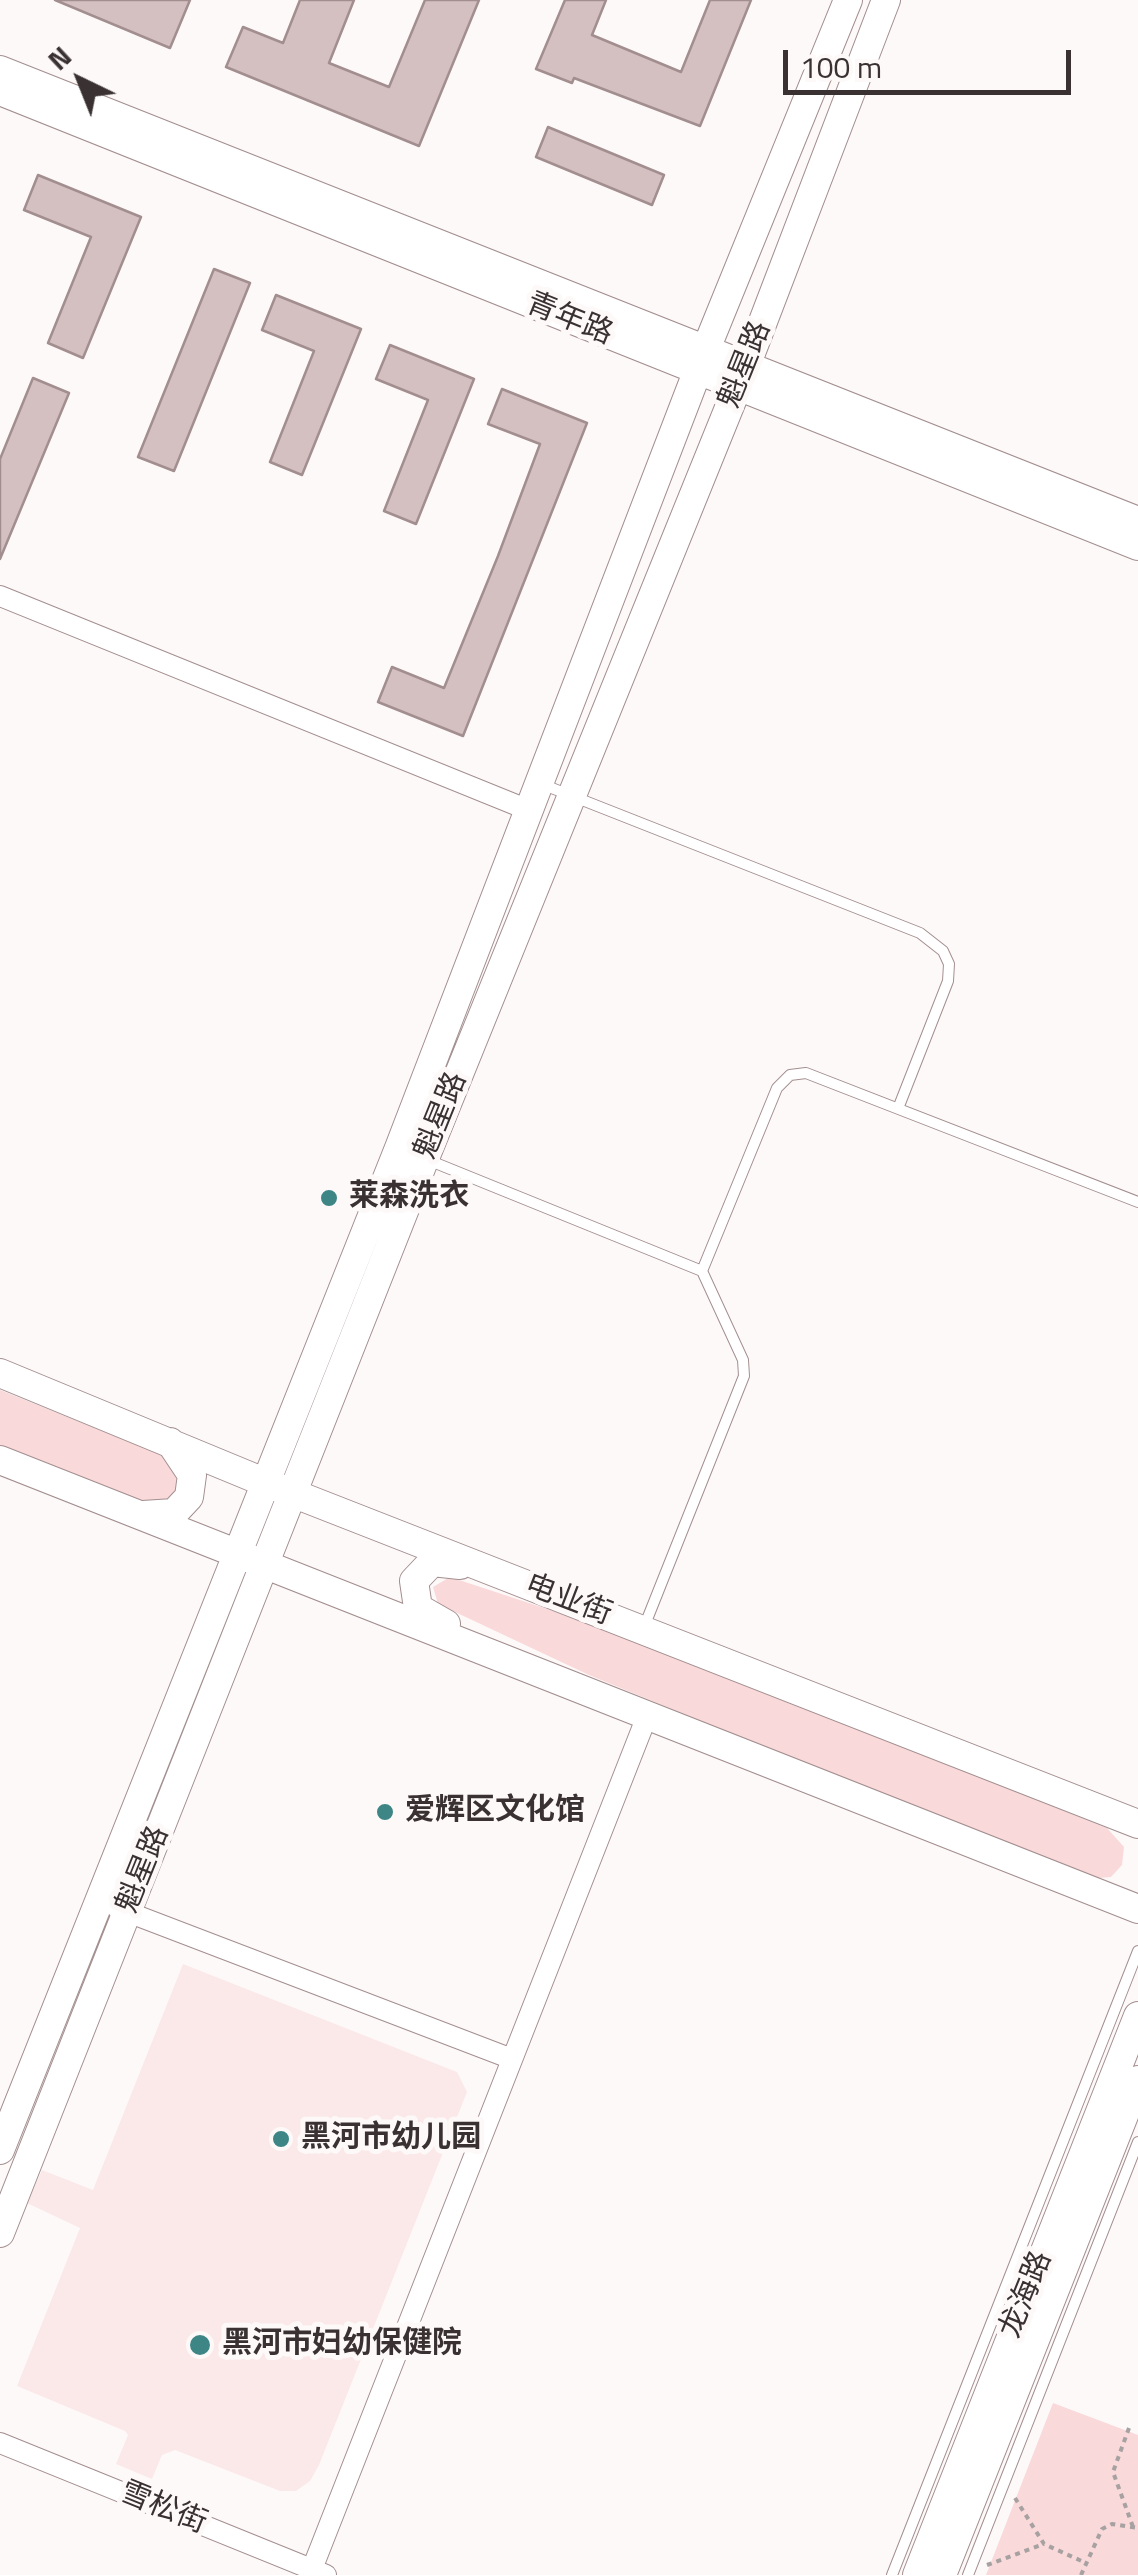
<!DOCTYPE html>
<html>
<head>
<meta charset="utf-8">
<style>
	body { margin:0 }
	#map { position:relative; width:1138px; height:2575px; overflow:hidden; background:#fef9f9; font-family:"Titillium Web",sans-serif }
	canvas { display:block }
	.north { position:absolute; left:30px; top:30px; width:100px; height:100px; -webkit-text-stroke:8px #fef9f9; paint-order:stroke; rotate:317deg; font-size:28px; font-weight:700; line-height:40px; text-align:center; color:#3a3232 }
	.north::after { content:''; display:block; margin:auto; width:35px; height:45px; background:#3a3232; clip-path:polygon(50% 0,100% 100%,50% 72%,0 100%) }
	.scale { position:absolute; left:783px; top:50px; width:288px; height:45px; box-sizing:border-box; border:5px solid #3a3232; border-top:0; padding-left:12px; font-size:30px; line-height:35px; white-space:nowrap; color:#3a3232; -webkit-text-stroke:8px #fef9f9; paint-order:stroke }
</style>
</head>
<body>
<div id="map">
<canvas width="1138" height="2575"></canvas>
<div class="north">N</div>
<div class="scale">100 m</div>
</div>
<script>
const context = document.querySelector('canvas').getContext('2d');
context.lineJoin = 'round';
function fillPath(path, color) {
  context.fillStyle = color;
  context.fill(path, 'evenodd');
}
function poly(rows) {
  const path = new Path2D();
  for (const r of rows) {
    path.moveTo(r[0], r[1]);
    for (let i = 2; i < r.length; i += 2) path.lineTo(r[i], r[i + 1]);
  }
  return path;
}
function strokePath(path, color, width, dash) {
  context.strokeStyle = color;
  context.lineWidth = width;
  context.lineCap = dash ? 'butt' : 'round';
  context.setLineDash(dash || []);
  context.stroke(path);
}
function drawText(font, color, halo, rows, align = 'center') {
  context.font = font + ' "Titillium Web","Noto Sans SC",sans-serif';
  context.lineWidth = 10;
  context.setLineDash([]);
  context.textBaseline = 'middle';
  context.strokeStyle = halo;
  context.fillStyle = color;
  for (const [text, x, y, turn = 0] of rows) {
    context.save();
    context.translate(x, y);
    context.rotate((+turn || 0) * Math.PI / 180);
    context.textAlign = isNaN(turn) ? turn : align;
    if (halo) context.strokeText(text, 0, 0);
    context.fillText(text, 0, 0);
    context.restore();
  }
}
fillPath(poly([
	[183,1964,457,2072,467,2092,319,2465,310,2481,296,2491,280,2491,175,2450,162,2455,152,2479,116,2464,128,2435,125,2431,17,2386,80,2228,27,2203,42,2170,93,2190]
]), '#fbe9e9');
fillPath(poly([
	[0,1390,170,1458,181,1468,178,1498,147,1505,0,1446],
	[450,1577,611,1630,1107,1828,1124,1847,1122,1865,1111,1877,1086,1879,589,1675,438,1604,433,1587],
	[1053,2403,1138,2435,1138,2575,986,2575]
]), '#f9d9da');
const building = poly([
	[55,0,190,0,170,48,55,0],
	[300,0,354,0,329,63,389,87,425,0,479,0,419,146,226,67,243,27,283,43,300,0],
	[565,0,606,0,592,35,681,72,710,0,751,0,700,126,574,78,572,83,536,69,565,0],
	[548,127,664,175,652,205,536,157,548,127],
	[38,175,141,217,83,358,48,343,91,237,24,210,38,175],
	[214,269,250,283,174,471,138,457,214,269],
	[276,295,361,329,302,475,270,462,314,351,262,330,276,295],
	[390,345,474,379,416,524,384,511,428,400,376,379,390,345],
	[33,378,69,393,0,559,0,459,33,378],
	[502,389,587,423,463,736,378,702,392,667,444,688,498,556,540,444,488,424,502,389]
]);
fillPath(building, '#d4c0c0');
strokePath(building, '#a28e8f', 2.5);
const lane = poly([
	[539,783,920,933,943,951,949,964,948,981,899,1106],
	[428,1160,702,1271,777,1088,790,1075,806,1073,1138,1202],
	[644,1627,744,1376,743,1360,702,1271],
	[892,2575,1138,1951],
	[968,2575,1138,2142]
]);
const street = poly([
	[0,596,531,811],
	[117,1908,512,2059],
	[0,2443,326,2575],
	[312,2569,647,1716]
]);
const secondary = poly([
	[0,70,1138,521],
	[0,91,1138,546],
	[0,1373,264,1482,1138,1824],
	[0,1460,1138,1909],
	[143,1515,174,1513,189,1497,192,1475,170,1442],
	[446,1624,418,1608,414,1581,432,1562,460,1565],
	[0,2150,399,1148,706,349,848,0],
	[0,2233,425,1158,746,366,886,0],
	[917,2575,1138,2016],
	[942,2575,1138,2080]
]);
strokePath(lane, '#a38f90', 12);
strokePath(street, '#a38f90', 22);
strokePath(secondary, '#a38f90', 30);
strokePath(poly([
	[1129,2428,1113,2472,1133,2527],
	[1015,2498,1044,2544,1086,2563],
	[987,2565,1044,2544],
	[1081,2575,1102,2529,1112,2524,1138,2528]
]), '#a7a1a1', 4, [5, 5]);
strokePath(lane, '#fff', 10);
strokePath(street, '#fff', 20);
strokePath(secondary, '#fff', 28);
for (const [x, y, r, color] of [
	[329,1198,10,"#3e8686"],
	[385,1812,10,"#3e8686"],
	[281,2139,10,"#3e8686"],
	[200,2345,12,"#3e8686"]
]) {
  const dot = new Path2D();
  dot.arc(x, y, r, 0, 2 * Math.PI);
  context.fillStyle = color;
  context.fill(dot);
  strokePath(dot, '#fef9f9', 4);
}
drawText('30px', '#3a3232', '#fef9f9', [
	["青年路",569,320,22],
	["魁星路",746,365,-68],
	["魁星路",442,1116,-68],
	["电业街",568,1601,21],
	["魁星路",144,1870,-68],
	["龙海路",1027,2295,-68],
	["雪松街",163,2509,22]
]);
drawText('bold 30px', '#3a3232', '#fef9f9', [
	["莱森洗衣",349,1198],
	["爱辉区文化馆",405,1812],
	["黑河市幼儿园",301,2139],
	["黑河市妇幼保健院",222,2345]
], 'left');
</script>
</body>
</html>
